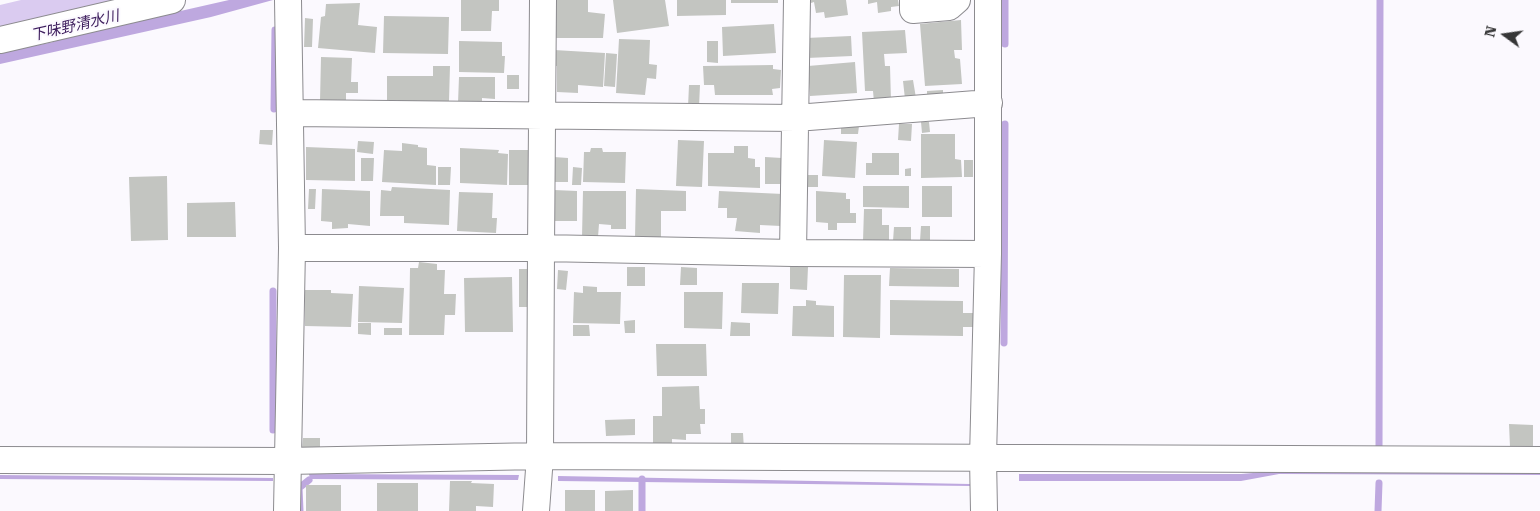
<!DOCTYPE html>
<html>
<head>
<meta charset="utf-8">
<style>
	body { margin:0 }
	#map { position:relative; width:1540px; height:511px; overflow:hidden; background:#fbf9fe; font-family:"Roboto Serif",serif }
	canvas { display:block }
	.north { position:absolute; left:1480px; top:10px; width:50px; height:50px; -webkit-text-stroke:4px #fbf9fe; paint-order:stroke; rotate:284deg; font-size:14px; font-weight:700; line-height:20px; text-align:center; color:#363637 }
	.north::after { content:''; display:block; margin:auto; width:18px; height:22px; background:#363637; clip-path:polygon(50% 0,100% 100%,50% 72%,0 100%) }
</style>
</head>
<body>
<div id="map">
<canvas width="1540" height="511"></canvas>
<div class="north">N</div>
</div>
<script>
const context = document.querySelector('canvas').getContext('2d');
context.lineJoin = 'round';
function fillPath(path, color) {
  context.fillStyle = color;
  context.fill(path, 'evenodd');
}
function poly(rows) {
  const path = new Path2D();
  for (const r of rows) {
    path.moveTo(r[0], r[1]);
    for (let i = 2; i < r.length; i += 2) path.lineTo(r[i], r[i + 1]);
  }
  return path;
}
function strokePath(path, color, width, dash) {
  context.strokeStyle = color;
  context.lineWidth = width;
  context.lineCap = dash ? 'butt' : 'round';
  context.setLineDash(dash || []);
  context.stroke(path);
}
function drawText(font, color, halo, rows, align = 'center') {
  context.font = font + ' "Roboto Serif","Noto Sans JP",serif';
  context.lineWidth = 4;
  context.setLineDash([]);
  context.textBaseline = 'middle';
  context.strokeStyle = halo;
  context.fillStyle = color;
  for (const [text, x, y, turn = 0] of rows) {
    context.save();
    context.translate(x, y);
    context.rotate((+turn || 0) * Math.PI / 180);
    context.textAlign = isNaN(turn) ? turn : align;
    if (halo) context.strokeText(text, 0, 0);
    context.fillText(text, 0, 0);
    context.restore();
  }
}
fillPath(poly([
	[21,0,140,0,0,31,0,5]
]), '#dacbf0');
fillPath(poly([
	[229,0,273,0,211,17,0,64,0,53,53,42,66,37],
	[1277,471,1540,471,1540,475,1279,474,1241,481,1019,481,1019,474,1241,474],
	[309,474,519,475,518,480,310,479],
	[0,475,273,478,273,481,0,479],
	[558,476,970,484,970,486,558,481]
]), '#bea8df');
strokePath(poly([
	[1005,0,1005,44],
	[274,109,275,30],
	[1004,343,1005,124],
	[273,430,273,291],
	[1379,447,1380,0],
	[300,511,299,488,309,480],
	[642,511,642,479],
	[1378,511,1379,483]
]), '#bea8df', 7);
fillPath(poly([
	[461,0,499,0,499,11,492,11,491,31,461,31],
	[556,0,588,0,588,12,605,14,603,38,555,38],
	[613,0,665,0,669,26,617,33],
	[677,0,726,0,726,15,677,16],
	[731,0,778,0,778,3,731,3],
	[810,0,846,0,848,15,825,18,824,12,816,13,814,2,811,3],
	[868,0,898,0,899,6,891,7,891,11,878,13,877,2,868,4],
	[360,3,358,25,377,27,375,53,318,48,321,17,325,16,326,4],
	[384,16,449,17,448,54,383,53],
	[305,18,313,19,312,47,304,47],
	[961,20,962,50,954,50,955,58,960,59,962,84,925,86,920,24],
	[774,24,776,53,723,56,722,27],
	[905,30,907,53,884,54,885,66,890,66,891,101,874,102,873,91,865,91,862,32],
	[851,36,852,56,807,58,806,38],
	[619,39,650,40,649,64,657,65,656,79,647,78,645,95,616,93],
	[459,41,502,42,502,56,505,56,504,73,459,72],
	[707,41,718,41,718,63,707,62],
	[554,50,605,53,603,87,578,85,578,93,557,92,557,66,554,66],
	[606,53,617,54,615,87,604,86],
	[321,57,352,58,351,82,358,82,358,93,346,93,346,101,320,101],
	[855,62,857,93,810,96,808,66],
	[773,65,773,69,781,70,780,88,772,89,773,95,715,95,714,85,704,85,703,66],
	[433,66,450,66,449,101,409,101,409,104,397,104,398,100,387,100,387,76,433,76],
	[507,75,519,75,519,89,507,89],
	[459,77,495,77,495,99,482,98,482,104,458,103],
	[913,80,916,98,905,99,903,81],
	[689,85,700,85,699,107,688,107],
	[943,90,943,97,927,98,927,91],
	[921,122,929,122,930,132,922,133],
	[899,124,912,124,911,141,898,140],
	[841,126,859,126,858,134,841,134],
	[260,130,273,130,272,145,259,144],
	[921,134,955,134,955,159,961,160,962,177,921,178],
	[678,140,704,141,702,187,676,186],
	[824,140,857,142,855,178,822,176],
	[358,141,374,142,373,154,357,152],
	[402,143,418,145,418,147,427,148,427,165,436,166,436,185,382,182,384,150,402,151],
	[734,146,748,146,748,158,755,159,755,167,760,167,760,188,708,186,708,153,734,153],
	[306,147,355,149,355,181,306,180],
	[460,148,499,150,498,153,508,154,507,185,460,183],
	[591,148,602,148,603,152,626,152,625,183,583,182,584,152,590,152],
	[509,150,532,150,532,185,509,185],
	[872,153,899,153,899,175,866,175,866,163,872,163],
	[554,157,568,158,568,182,554,182],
	[765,157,782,158,782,184,765,184],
	[361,158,374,158,373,181,361,181],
	[964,160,973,160,973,177,964,177],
	[438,167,451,167,450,185,438,185],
	[573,167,582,168,581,185,572,185],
	[911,168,911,176,905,176,905,169],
	[805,175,818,175,818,187,805,187],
	[167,176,168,240,131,241,129,177],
	[863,186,909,186,909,208,863,207],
	[922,186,952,186,952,217,922,217],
	[392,187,450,190,449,225,404,223,404,216,380,216,381,190,391,191],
	[309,189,316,189,315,209,308,209],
	[322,189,370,191,370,226,348,224,348,228,332,229,332,222,321,221],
	[636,189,686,191,686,211,661,211,661,238,635,238],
	[554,190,577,191,577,221,553,221],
	[583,191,626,191,626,229,611,229,611,225,599,224,598,237,582,237],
	[719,191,783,194,781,226,760,225,760,233,735,231,737,218,727,218,727,208,718,208],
	[816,191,846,193,846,199,850,199,850,213,856,213,856,223,837,223,837,230,828,230,828,223,816,222],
	[459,192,493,193,492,218,497,218,496,233,457,231],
	[235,202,236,237,187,237,187,203],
	[864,209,882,209,882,225,889,225,889,241,863,241],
	[921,226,930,226,930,241,920,241],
	[894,227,911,227,911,241,893,241],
	[419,262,437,264,437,270,445,270,444,294,456,294,455,315,445,315,444,335,409,335,410,268,418,268],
	[790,266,808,267,807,290,790,289],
	[627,267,645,267,645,286,627,286],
	[681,267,697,268,697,285,680,285],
	[890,268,959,269,959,287,889,286],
	[519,269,532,269,531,307,519,307],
	[558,270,568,271,566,290,557,289],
	[844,275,881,275,880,338,843,337],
	[512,277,513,332,465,332,464,278],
	[742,283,779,283,778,314,741,313],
	[359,286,404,288,402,323,358,322],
	[583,286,597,287,597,292,621,292,620,324,573,323,574,292,583,293],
	[305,290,331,290,331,293,353,294,351,327,305,326],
	[684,292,723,292,722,329,684,328],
	[806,300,816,301,816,305,834,306,834,337,792,336,793,306,806,306],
	[890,300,963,301,963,313,973,313,973,327,963,327,963,336,890,335],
	[635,320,635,333,625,333,624,321],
	[731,322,750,323,750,336,730,336],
	[358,323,371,323,371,335,358,334],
	[573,325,589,325,590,336,573,336],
	[384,328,402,328,402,335,384,335],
	[656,344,706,344,707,376,657,376],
	[699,386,700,409,705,409,705,424,700,424,701,434,686,434,686,440,672,439,672,448,653,448,653,416,662,416,662,387],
	[635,419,635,435,606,436,605,420],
	[1509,424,1533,425,1533,446,1510,447],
	[731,433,743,433,744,450,731,450],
	[303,438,320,438,320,449,302,449],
	[450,481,472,481,471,483,494,484,493,507,476,506,476,511,449,511],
	[377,483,418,483,418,511,377,511],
	[306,485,341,485,341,511,306,511],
	[565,490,595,490,595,511,565,511],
	[633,490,633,511,605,511,605,491]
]), '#c3c5c1');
const street = poly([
	[913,0,913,10,949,7,957,0],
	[0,40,172,0],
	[291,113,796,118,989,103],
	[292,248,541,248,793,253,988,254],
	[793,253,797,0],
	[0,460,287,461,540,456,1540,460],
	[287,511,292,248,288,0],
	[536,511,540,456,541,248,543,0],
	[984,511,983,458,988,254,988,0]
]);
strokePath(street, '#8c8b8f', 28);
strokePath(street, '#fff', 26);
drawText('italic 15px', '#3d1d5d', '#fbf9fe', [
	["下味野清水川",75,26,-13]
]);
</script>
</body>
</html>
